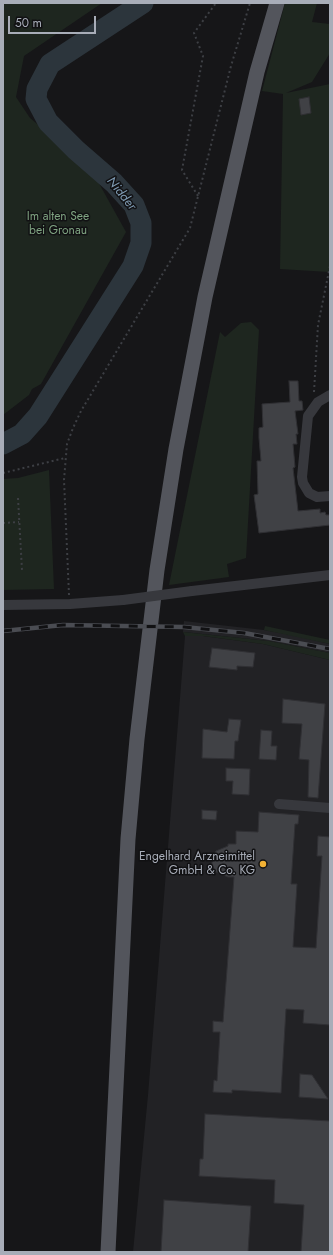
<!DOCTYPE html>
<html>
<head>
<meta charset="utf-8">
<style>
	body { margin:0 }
	#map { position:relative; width:333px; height:1255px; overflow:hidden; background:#161618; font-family:Jost,sans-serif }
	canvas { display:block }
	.frame { position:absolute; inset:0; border:4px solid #a8adb8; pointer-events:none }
	.scale { position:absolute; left:8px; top:16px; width:88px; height:18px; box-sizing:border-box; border:2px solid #a8adb8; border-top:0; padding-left:5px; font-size:12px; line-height:14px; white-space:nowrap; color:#a8adb8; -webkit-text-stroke:3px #111113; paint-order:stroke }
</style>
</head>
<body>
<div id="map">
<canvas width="333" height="1255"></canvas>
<div class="frame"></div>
<div class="scale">50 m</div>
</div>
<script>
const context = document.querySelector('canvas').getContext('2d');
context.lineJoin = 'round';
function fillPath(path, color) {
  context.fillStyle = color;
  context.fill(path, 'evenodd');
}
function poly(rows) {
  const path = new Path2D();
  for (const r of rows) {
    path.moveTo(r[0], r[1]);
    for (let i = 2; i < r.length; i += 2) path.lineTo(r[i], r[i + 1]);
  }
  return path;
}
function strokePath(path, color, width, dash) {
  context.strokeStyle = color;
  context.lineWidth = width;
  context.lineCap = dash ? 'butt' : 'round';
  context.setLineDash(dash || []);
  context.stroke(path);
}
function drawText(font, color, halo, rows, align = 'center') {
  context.font = font + ' Jost,sans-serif';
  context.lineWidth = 3;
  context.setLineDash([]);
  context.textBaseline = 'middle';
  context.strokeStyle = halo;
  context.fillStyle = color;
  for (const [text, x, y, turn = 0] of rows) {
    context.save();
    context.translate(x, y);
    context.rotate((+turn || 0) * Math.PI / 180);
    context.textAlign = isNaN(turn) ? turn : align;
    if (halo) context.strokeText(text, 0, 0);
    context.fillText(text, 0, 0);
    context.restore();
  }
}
fillPath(poly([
	[184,621,264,630,297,636,330,644,330,653,269,641,183,632],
	[185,636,203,636,263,644,330,660,330,1252,133,1252,148,1095]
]), '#222225');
fillPath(poly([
	[3,3,102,3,24,56,16,97,30,118,91,169,126,232,41,384,32,389,29,395,3,415],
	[285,3,317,3,312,22,330,24,330,53,312,82,286,93,330,84,329,272,280,269,283,94,262,91],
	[251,322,259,330,246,558,227,564,229,577,169,585,220,332,225,337,241,323],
	[49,470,54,589,3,590,3,479,18,478],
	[265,626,330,640,330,644,264,630],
	[183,632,269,641,330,653,330,660,263,644,203,636,185,636]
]), '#1e261f');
strokePath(poly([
	[3,444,22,434,38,416,133,266,141,243,141,223,134,205,114,183,76,150,48,122,36,99,37,89,50,64,143,3]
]), '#2c353c', 21);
const building = poly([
	[309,97,311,113,301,115,299,99,309,97],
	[289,381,298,381,299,401,302,401,303,410,295,411,298,434,296,434,297,444,293,444,295,467,293,468,298,511,320,509,320,513,325,512,326,515,330,515,330,525,259,533,254,495,258,494,257,461,261,461,259,438,259,428,263,427,262,404,290,402,289,381],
	[212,648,255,653,253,667,237,666,237,670,209,667,212,648],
	[283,699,325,704,318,798,308,797,309,760,299,759,302,724,282,723,283,699],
	[229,719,241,720,238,741,235,741,234,759,202,758,203,729,227,732,229,719],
	[261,730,272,731,271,746,277,746,276,760,259,759,261,730],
	[226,768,250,769,249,795,232,794,233,781,226,781,226,768],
	[202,810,217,811,216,820,202,819,202,810],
	[259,812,299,815,298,824,295,824,291,884,297,884,293,947,316,948,322,856,317,856,318,836,330,837,330,1025,303,1023,304,1010,286,1009,281,1093,232,1090,232,1093,213,1092,214,1080,217,1081,220,1032,213,1032,213,1021,223,1022,234,877,228,877,216,872,212,866,212,858,216,851,228,846,228,844,236,844,236,831,258,832,259,812],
	[300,1074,312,1075,328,1099,299,1097,300,1074],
	[205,1114,330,1121,330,1252,301,1252,304,1205,274,1203,275,1180,199,1176,200,1159,203,1159,205,1114],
	[164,1200,251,1206,248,1252,161,1252,164,1200]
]);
fillPath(building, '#404145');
strokePath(building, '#303034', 1);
strokePath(poly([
	[198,196,182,170,203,56,194,33,216,3],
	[314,392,318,325,330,266],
	[3,473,65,458],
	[18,498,22,570],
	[3,523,19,522],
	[69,595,64,480,67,444,73,428,81,411,190,228,231,66,250,3]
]), '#3d3f44', 2, [2, 3]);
strokePath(poly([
	[330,395,318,402,308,416,302,477,303,483,309,493,317,497,330,496],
	[192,591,330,575],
	[3,605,70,604,123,600],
	[279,804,330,808]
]), '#37383d', 10);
strokePath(poly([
	[108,1252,128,839,137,739,157,570,176,449,205,297,257,72,277,3]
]), '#53555c', 15);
const rail = poly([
	[3,631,63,625,184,627,244,633,330,649]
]);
strokePath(rail, '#4a4c52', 4.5);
strokePath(rail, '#111113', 3, [9]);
strokePath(poly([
	[123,600,192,591]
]), '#37383d', 10);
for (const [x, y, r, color] of [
	[263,864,4,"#f2b134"]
]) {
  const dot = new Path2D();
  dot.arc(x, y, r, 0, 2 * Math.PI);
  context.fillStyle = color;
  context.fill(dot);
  strokePath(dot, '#111113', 1.5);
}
drawText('12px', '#7fa381', '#111113', [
	["Im alten See",58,217],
	["bei Gronau",58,231]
]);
drawText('12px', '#a8adb8', '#111113', [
	["Engelhard Arzneimittel",255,857],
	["GmbH & Co. KG",255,871]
], 'right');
drawText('italic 13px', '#7f9bb3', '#111113', [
	["Nidder",121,194,51]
]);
</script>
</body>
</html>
